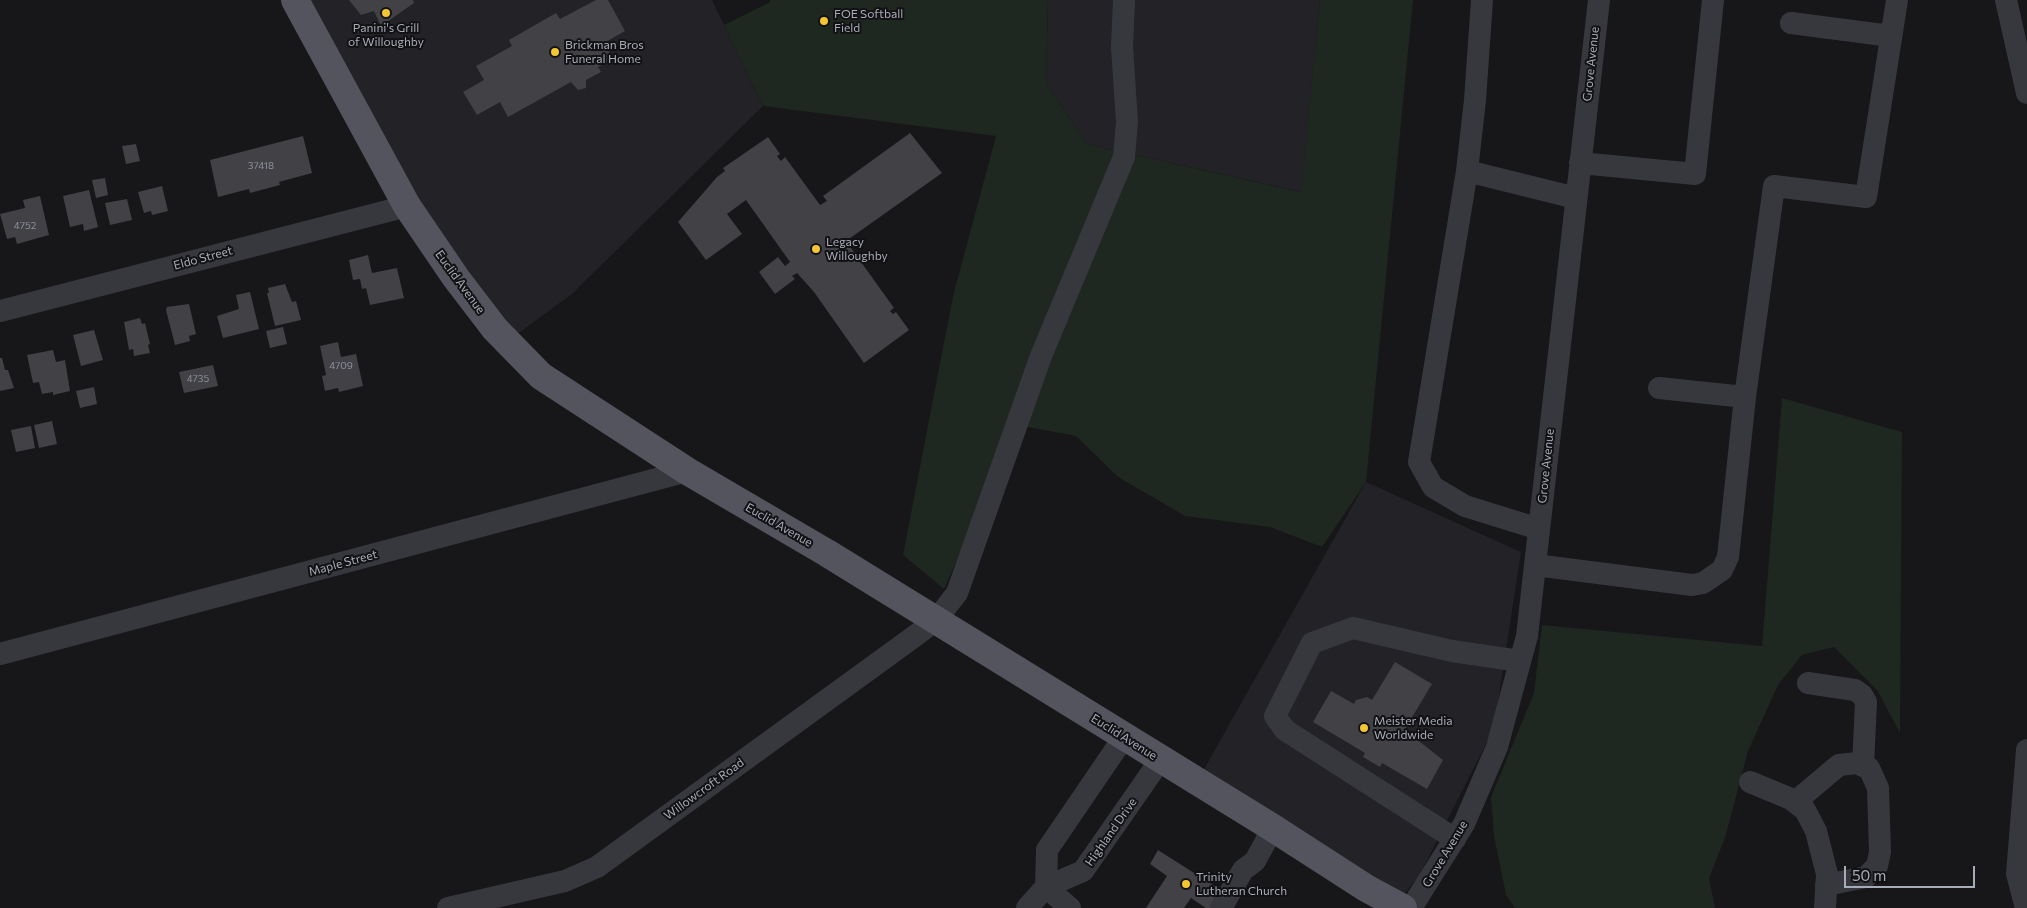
<!DOCTYPE html>
<html>
<head>
<meta charset="utf-8">
<style>
	body { margin:0 }
	#map { position:relative; width:2027px; height:908px; overflow:hidden; background:#171619; font-family:Commissioner,sans-serif }
	canvas { display:block }
	.scale { position:absolute; left:1844px; top:866px; width:131px; height:22px; box-sizing:border-box; border:2px solid #a8acb9; border-top:0; padding-left:6px; font-size:15px; line-height:18px; white-space:nowrap; color:#a8acb9; -webkit-text-stroke:4px #121114; paint-order:stroke }
</style>
</head>
<body>
<div id="map">
<canvas width="2027" height="908"></canvas>
<div class="scale">50 m</div>
</div>
<script>
const context = document.querySelector('canvas').getContext('2d');
context.lineJoin = 'round';
function fillPath(path, color) {
  context.fillStyle = color;
  context.fill(path, 'evenodd');
}
function poly(rows) {
  const path = new Path2D();
  for (const r of rows) {
    path.moveTo(r[0], r[1]);
    for (let i = 2; i < r.length; i += 2) path.lineTo(r[i], r[i + 1]);
  }
  return path;
}
function strokePath(path, color, width, dash) {
  context.strokeStyle = color;
  context.lineWidth = width;
  context.lineCap = dash ? 'butt' : 'round';
  context.setLineDash(dash || []);
  context.stroke(path);
}
function drawText(font, color, halo, rows, align = 'center') {
  context.font = font + ' Commissioner,sans-serif';
  context.lineWidth = 4;
  context.setLineDash([]);
  context.textBaseline = 'middle';
  context.strokeStyle = halo;
  context.fillStyle = color;
  for (const [text, x, y, turn = 0] of rows) {
    context.save();
    context.translate(x, y);
    context.rotate((+turn || 0) * Math.PI / 180);
    context.textAlign = isNaN(turn) ? turn : align;
    if (halo) context.strokeText(text, 0, 0);
    context.fillText(text, 0, 0);
    context.restore();
  }
}
fillPath(poly([
	[306,0,712,0,763,106,572,294,520,332,511,336,415,207],
	[1048,0,1320,0,1302,192,1087,144,1046,83],
	[1366,482,1521,552,1494,728,1419,876,1402,896,1203,771]
]), '#232226');
fillPath(poly([
	[770,0,1048,0,1046,83,1087,144,1301,192,1320,0,1413,0,1366,482,1322,547,1270,527,1185,516,1118,477,1076,436,1017,425,944,589,903,555,953,296,996,136,763,106,724,25,770,2],
	[1782,398,1902,432,1900,733,1877,690,1834,647,1802,655,1778,685,1748,751,1725,838,1709,878,1715,908,1515,908,1506,895,1494,836,1491,797,1534,693,1542,625,1762,646]
]), '#1e2720');
fillPath(poly([
	[349,0,413,0,414,3,381,26,374,11,361,15],
	[596,0,608,0,625,31,604,43,613,59,598,67,601,72,586,80,586,88,578,90,571,82,508,117,500,102,477,115,463,92,484,80,476,66,512,46,509,40,556,13,560,19],
	[910,133,942,173,846,241,894,308,890,311,893,314,896,312,909,330,864,363,814,292,797,273,792,276,795,279,775,294,759,272,778,257,785,266,790,262,746,200,727,214,742,234,706,260,678,222,717,177,725,171,723,168,768,137,780,154,777,156,781,161,785,157,820,205,827,201,823,196],
	[303,136,312,173,279,182,280,185,250,193,249,189,218,197,210,160],
	[136,144,140,161,126,164,122,146],
	[105,178,108,195,96,198,92,180],
	[162,186,168,211,152,215,151,211,144,213,138,192],
	[89,190,98,227,84,231,83,224,70,227,63,196],
	[40,196,49,235,17,244,15,237,7,239,0,214,25,208,23,200],
	[127,199,132,220,110,225,105,203],
	[368,255,372,273,397,268,404,298,370,305,366,288,362,289,360,279,353,280,349,260],
	[285,284,292,302,296,301,301,320,275,326,267,293,269,293,268,288],
	[250,292,259,329,223,338,217,316,239,309,236,295],
	[189,304,196,334,189,336,190,341,175,345,166,310,167,307],
	[140,318,142,324,145,323,150,344,148,345,150,353,134,356,133,349,129,350,124,322],
	[283,327,287,344,270,348,266,331],
	[94,330,103,360,81,366,73,335],
	[338,342,341,357,356,354,363,386,339,392,338,388,325,391,322,376,326,375,320,346],
	[53,350,56,362,65,360,70,391,53,395,53,392,42,394,39,382,33,383,27,355],
	[0,358,2,358,5,370,8,370,14,388,0,391],
	[213,365,218,386,184,393,179,372],
	[94,387,97,404,80,408,76,391],
	[52,421,57,444,39,448,34,425],
	[31,426,35,448,16,452,11,430],
	[1395,662,1432,684,1402,734,1414,741,1415,738,1443,760,1427,789,1382,763,1380,767,1363,757,1365,753,1313,722,1331,691,1354,704,1356,700,1367,697,1372,700],
	[1158,850,1224,892,1214,908,1206,908,1191,898,1184,908,1146,908,1167,876,1150,864]
]), '#414146');
strokePath(poly([
	[1482,0,1475,100,1467,171,1576,198],
	[2006,0,2027,93],
	[1791,23,1891,36],
	[1580,163,1695,174,1713,0],
	[1467,171,1419,462,1433,487,1465,506,1539,529],
	[0,311,407,206],
	[1659,388,1745,397],
	[1535,565,1692,585,1703,583,1722,570,1728,557,1745,397,1774,186,1866,197,1897,0],
	[0,654,687,471],
	[1808,683,1855,690,1862,695,1866,702,1863,766],
	[1750,782,1791,799,1805,810,1816,831,1827,874,1825,908],
	[1795,802,1839,765,1857,763,1869,768,1878,788,1880,852,1877,866,1866,877,1826,885],
	[1455,839,1285,730,1275,716,1312,643,1353,628,1452,651,1520,661],
	[1046,887,1047,850,1124,737],
	[1046,887,1070,908],
	[448,908,565,881,597,867,919,633,936,620,957,593,1041,356,1124,157,1127,122,1122,47,1124,0],
	[1027,908,1046,887,1083,871,1161,759],
	[1221,908,1243,870,1255,861,1273,828],
	[1411,908,1464,824,1497,747,1527,636,1599,0],
	[2026,908,2017,874,2027,750]
]), '#37383e', 22);
strokePath(poly([
	[295,0,407,206,456,278,495,329,541,376,687,471,827,553,1273,828,1366,888,1403,908]
]), '#53545d', 28);
for (const [x, y, r, color] of [
	[386,13,5,"#f4c633"],
	[824,21,5,"#f4c633"],
	[555,52,5,"#f4c633"],
	[816,249,5,"#f4c633"],
	[1364,728,5,"#f4c633"],
	[1186,884,5,"#f4c633"]
]) {
  const dot = new Path2D();
  dot.arc(x, y, r, 0, 2 * Math.PI);
  context.fillStyle = color;
  context.fill(dot);
  strokePath(dot, '#121114', 2);
}
drawText('10px', '#8e919c', null, [
	["37418",261,166],
	["4752",25,226],
	["4709",341,366],
	["4735",198,379]
]);
drawText('12px', '#a8acb9', '#121114', [
	["FOE Softball",834,14],
	["Field",834,28],
	["Panini's Grill",386,28,"center"],
	["of Willoughby",386,42,"center"],
	["Brickman Bros",565,45],
	["Funeral Home",565,59],
	["Legacy",826,242],
	["Willoughby",826,256],
	["Meister Media",1374,721],
	["Worldwide",1374,735],
	["Trinity",1196,877],
	["Lutheran Church",1196,891]
], 'left');
drawText('12px', '#a8acb9', '#121114', [
	["Grove Avenue",1591,64,-84],
	["Eldo Street",203,258,-15],
	["Euclid Avenue",460,282,54],
	["Grove Avenue",1546,466,-84],
	["Euclid Avenue",779,525,30],
	["Maple Street",343,563,-15],
	["Euclid Avenue",1124,737,32],
	["Willowcroft Road",704,789,-36],
	["Highland Drive",1111,832,-55],
	["Grove Avenue",1445,854,-59]
]);
</script>
</body>
</html>
